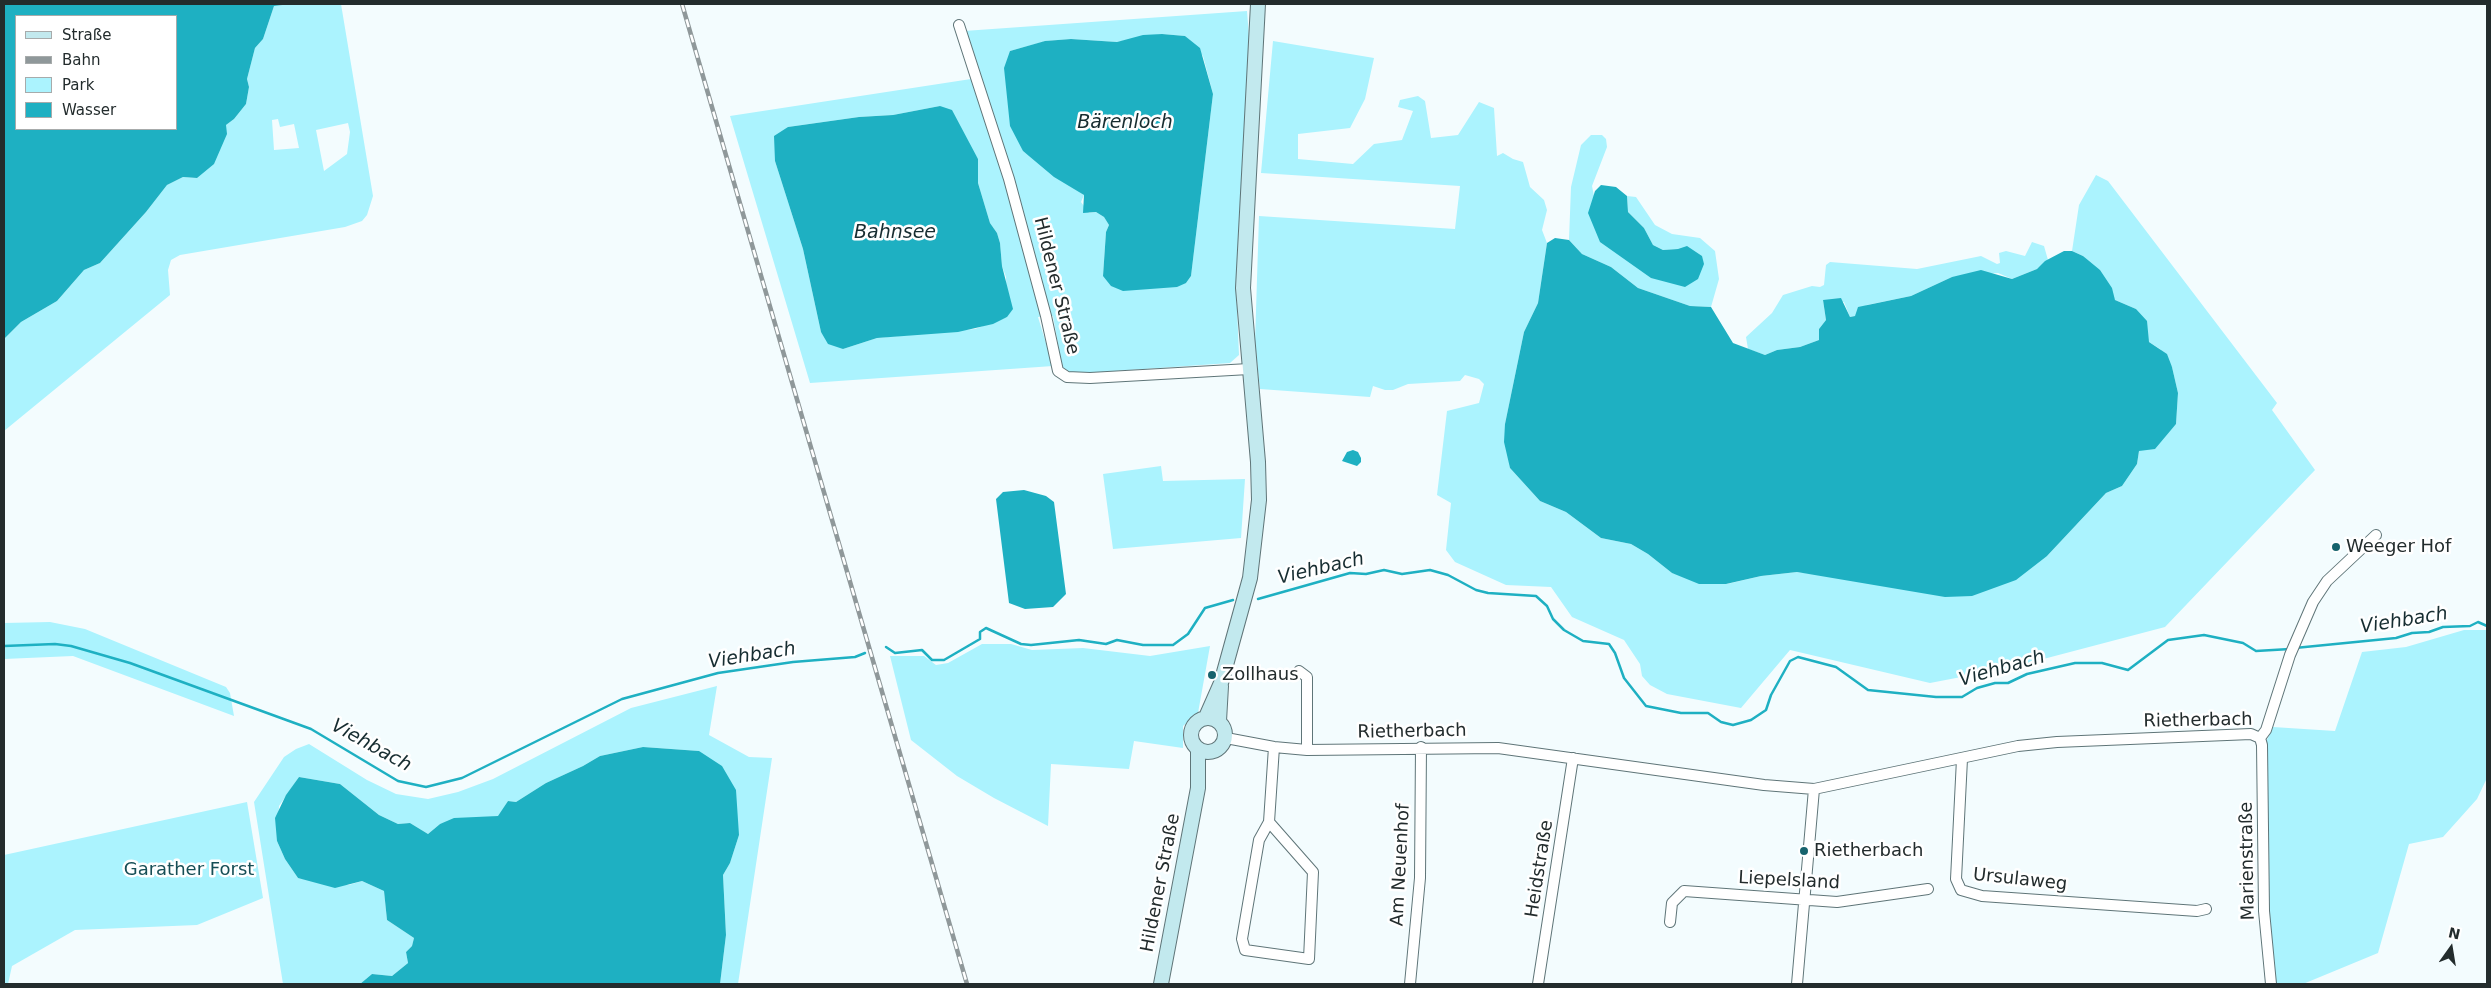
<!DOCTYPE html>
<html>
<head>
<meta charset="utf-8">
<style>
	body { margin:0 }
	#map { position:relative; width:2491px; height:988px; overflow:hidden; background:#f3fcfe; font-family:"DejaVu Sans",sans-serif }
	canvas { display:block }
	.frame { position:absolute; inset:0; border:5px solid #232c2d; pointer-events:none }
	.legend { position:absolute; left:15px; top:15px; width:162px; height:115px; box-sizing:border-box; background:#fff; border:1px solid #a7abab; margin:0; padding:6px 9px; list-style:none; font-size:15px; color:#232c2d }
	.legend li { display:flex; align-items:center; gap:10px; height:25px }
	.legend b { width:25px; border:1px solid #a7abab }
	.north { position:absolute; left:2426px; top:923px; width:50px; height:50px; -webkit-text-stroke:4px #fff; paint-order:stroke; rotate:13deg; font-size:14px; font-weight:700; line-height:20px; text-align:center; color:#232c2d }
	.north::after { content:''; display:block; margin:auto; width:18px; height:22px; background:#232c2d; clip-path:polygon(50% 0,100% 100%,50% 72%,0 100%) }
</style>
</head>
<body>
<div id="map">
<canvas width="2491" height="988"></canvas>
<div class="frame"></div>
<ul class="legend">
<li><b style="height:6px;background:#c2e9ee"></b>Straße</li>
<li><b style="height:6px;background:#8f989a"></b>Bahn</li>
<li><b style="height:14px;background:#abf3fe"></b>Park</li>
<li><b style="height:14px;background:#1eb0c2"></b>Wasser</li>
</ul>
<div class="north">N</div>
</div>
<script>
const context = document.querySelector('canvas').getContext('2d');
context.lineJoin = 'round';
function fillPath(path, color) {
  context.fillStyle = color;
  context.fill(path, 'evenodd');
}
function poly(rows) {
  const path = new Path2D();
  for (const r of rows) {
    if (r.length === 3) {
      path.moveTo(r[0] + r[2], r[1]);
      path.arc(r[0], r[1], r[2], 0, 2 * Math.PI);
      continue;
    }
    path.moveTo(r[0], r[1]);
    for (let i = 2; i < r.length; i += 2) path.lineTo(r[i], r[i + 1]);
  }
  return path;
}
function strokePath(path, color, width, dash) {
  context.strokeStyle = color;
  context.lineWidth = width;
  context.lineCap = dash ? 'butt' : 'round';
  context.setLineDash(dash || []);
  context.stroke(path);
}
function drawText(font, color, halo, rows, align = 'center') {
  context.font = font + ' "DejaVu Sans",sans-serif';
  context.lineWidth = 5;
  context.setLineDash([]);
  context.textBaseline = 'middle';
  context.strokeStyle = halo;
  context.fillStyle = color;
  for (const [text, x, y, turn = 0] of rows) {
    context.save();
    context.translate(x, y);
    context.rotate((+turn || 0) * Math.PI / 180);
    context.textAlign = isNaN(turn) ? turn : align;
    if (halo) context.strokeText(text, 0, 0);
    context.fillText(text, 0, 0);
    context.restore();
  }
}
fillPath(poly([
	[291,4,341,4,373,196,367,215,362,221,345,227,180,255,171,260,168,270,170,295,4,431,4,339,21,322,57,301,84,270,100,263,146,212,167,185,183,177,197,178,226,125,234,119,246,104,249,87,247,79,255,48,263,39,274,6],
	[278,119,280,127,294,124,299,148,274,150,272,120],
	[348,123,350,132,347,154,324,171,316,130],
	[1247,11,1250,49,1236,285,1239,355,1230,363,1073,374,1062,367,1053,316,1038,317,1053,366,810,383,730,116,971,79,978,76,964,31],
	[1162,34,1185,36,1203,56,1213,94,1191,276,1186,283,1103,276,1106,232,1109,225,1104,217,1096,212,1089,213,1081,202,1084,195,1023,151,1010,51,1046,41,1071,39,1117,42],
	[940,106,978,159,978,183,990,223,997,233,1000,243,1002,266,1006,277,1007,317,975,329,877,338,843,349,821,332,803,249,775,161,788,127,859,117,893,115],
	[1273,41,1374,58,1365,99,1350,128,1298,134,1298,159,1353,164,1374,144,1402,140,1413,111,1398,107,1400,100,1418,96,1425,101,1431,138,1458,135,1479,102,1494,108,1497,156,1503,153,1513,159,1523,162,1530,187,1544,200,1547,210,1542,230,1547,243,1538,303,1524,332,1505,424,1510,468,1540,501,1566,512,1601,538,1631,544,1648,554,1672,573,1727,584,1761,576,1797,572,1830,576,2047,556,2106,493,2122,486,2137,464,2139,451,2146,448,2176,424,2178,393,2172,367,2160,349,2149,342,2136,309,2115,300,2083,256,2072,251,2079,205,2096,175,2108,181,2277,403,2272,410,2315,470,2165,627,2013,667,1930,683,1790,650,1741,708,1667,694,1650,685,1642,676,1640,664,1624,640,1572,617,1551,587,1506,585,1455,562,1446,550,1451,503,1437,495,1447,411,1479,403,1484,384,1479,379,1465,375,1460,381,1408,384,1393,390,1385,390,1373,386,1370,397,1260,389,1255,342,1259,216,1455,229,1460,186,1261,173],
	[1591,135,1602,135,1606,139,1607,147,1592,186,1594,196,1651,278,1678,249,1663,250,1653,245,1644,228,1628,212,1627,196,1636,197,1655,225,1672,234,1700,238,1715,251,1719,279,1711,307,1690,306,1638,288,1611,267,1582,254,1569,240,1571,187,1581,145],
	[2032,242,2044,246,2048,260,2037,269,2012,279,1998,273,1952,277,1911,296,1867,305,1855,316,1850,317,1844,302,1823,300,1826,320,1819,329,1819,340,1800,347,1777,350,1765,355,1748,349,1746,337,1772,313,1783,295,1812,286,1820,287,1824,285,1826,265,1830,262,1917,269,1981,256,1997,264,2000,263,1999,253,2006,251,2025,256],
	[1161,466,1163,481,1245,479,1241,538,1113,549,1103,474],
	[50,622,85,629,226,687,230,693,234,716,73,656,4,659,4,623],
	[2464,630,2487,630,2487,778,2477,799,2443,837,2409,844,2378,953,2303,984,2276,984,2268,910,2266,742,2273,727,2335,731,2362,652,2406,647],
	[982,644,1011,644,1032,650,1083,648,1150,656,1210,646,1198,713,1183,726,1183,748,1134,741,1129,769,1051,764,1048,826,994,798,957,776,911,740,890,656,924,656,936,665,948,663],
	[717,686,709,735,749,757,772,758,738,984,720,984,726,935,723,875,730,863,739,835,699,751,643,747,600,756,583,766,546,783,516,802,508,801,499,816,440,824,428,834,410,823,398,824,379,815,340,784,299,777,279,806,277,841,285,859,298,878,349,885,362,881,384,891,387,920,414,938,412,946,406,952,408,963,392,976,372,974,360,984,283,984,254,802,284,757,296,749,309,744,367,780,396,794,428,799,458,792,493,779,631,708],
	[247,802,263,898,197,925,75,930,12,966,8,984,4,984,4,855]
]), '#abf3fe');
fillPath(poly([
	[4,4,291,4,274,6,263,39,255,48,247,79,249,87,246,104,234,119,226,125,227,134,214,164,197,178,183,177,167,185,146,212,100,263,84,270,57,301,21,322,4,339],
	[176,16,176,129,16,129,16,16],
	[1162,34,1185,36,1200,48,1213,94,1191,276,1186,283,1177,287,1123,291,1111,286,1103,276,1106,232,1109,225,1104,217,1096,212,1083,213,1084,195,1054,177,1023,151,1010,126,1004,68,1010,51,1045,41,1071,39,1117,42,1143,35],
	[940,106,952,110,978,159,978,183,990,223,997,233,1000,243,1002,266,1013,309,1007,317,993,324,958,332,877,338,843,349,828,344,821,332,803,249,775,161,774,136,788,127,859,117,893,115],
	[1601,185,1616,187,1627,196,1628,212,1644,228,1653,245,1663,250,1678,249,1687,246,1702,256,1704,264,1698,279,1685,287,1651,278,1600,242,1588,213,1595,191],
	[1555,238,1569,240,1582,254,1611,267,1638,288,1690,306,1711,307,1733,343,1765,355,1777,350,1800,347,1819,340,1819,329,1826,320,1823,300,1841,298,1850,317,1855,316,1858,307,1911,296,1952,277,1981,270,2012,279,2037,269,2045,261,2064,251,2072,251,2083,256,2100,270,2112,288,2115,300,2136,309,2147,321,2149,342,2167,354,2172,367,2178,393,2176,424,2155,449,2139,451,2137,464,2122,486,2106,493,2047,556,2016,580,1972,596,1945,597,1797,572,1761,576,1726,584,1699,584,1672,573,1648,554,1631,544,1601,538,1566,512,1540,501,1510,468,1504,442,1505,424,1524,332,1538,303,1547,243],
	[1353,450,1358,452,1361,458,1361,462,1357,466,1342,461,1347,452],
	[1024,490,1046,496,1054,502,1066,594,1053,607,1025,609,1009,603,996,499,1003,492],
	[643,747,699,751,722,766,736,790,739,835,730,863,723,875,726,935,720,984,360,984,372,974,392,976,408,963,406,952,412,946,414,938,387,920,384,891,362,881,335,888,298,878,285,859,277,841,275,818,286,795,299,777,340,784,379,815,398,824,410,823,428,834,440,824,454,818,498,816,508,801,516,802,546,783,583,766,600,756]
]), '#1eb0c2');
strokePath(poly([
	[1258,599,1350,573,1366,574,1384,570,1402,574,1430,570,1448,575,1476,590,1488,593,1536,596,1547,606,1553,619,1564,630,1583,641,1609,644,1615,653,1624,678,1646,706,1681,713,1708,713,1721,722,1733,725,1751,720,1766,710,1771,695,1790,661,1798,657,1836,667,1868,690,1936,697,1962,697,1977,688,1995,683,2008,683,2027,674,2075,663,2102,663,2128,670,2168,640,2204,635,2243,643,2256,651,2290,649],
	[4,646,55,644,71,646,130,663,311,729,398,781,426,787,462,778,622,699,718,673,793,662,855,657,865,653],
	[886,647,895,653,922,650,932,660,944,660,980,639,980,632,986,628,1021,644,1031,645,1079,640,1106,644,1117,640,1143,645,1173,645,1188,634,1205,608,1233,600],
	[2295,648,2396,638,2412,633,2429,632,2443,627,2470,626,2478,622,2487,626]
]), '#1eb0c2', 2.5);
const minor = poly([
	[959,25,1009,179,1046,316,1058,371,1067,377,1090,378,1249,369],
	[1299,671,1307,677,1307,750],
	[1226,738,1274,747,1307,750,1498,748,1764,785,1814,789,2018,746,2057,742,2251,734,2260,738,2266,730,2290,655,2313,602,2327,581,2376,535],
	[2260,738,2262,745,2264,911,2271,984],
	[1962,759,1956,879,1961,890,1982,896,2197,911,2206,909],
	[1269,822,1313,872,1309,959,1245,950,1242,939,1259,840,1269,822,1274,747],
	[1670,922,1672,903,1684,891,1837,902,1928,889],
	[1410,984,1420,878,1421,747],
	[1538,984,1573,758],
	[1797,984,1814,789]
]);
const secondary = poly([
	[1206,717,1221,683,1250,578,1259,500,1258,462,1243,288,1258,4],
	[1208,735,17],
	[1219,721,1221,686],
	[1161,984,1198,788,1198,749]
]);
strokePath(minor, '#5f7578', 12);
strokePath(secondary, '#5f7578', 16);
strokePath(minor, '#fff', 10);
strokePath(secondary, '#c2e9ee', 14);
const rail = poly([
	[682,4,967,984]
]);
strokePath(rail, '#8f989a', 4.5);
strokePath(rail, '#fff', 2.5, [8]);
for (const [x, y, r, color] of [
	[2336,547,5,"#17636d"],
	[1212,675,5,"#17636d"],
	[1804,851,5,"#17636d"]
]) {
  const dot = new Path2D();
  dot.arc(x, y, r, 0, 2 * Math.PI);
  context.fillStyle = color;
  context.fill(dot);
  strokePath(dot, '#fff', 2);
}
drawText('18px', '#232c2d', '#fff', [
	["Hildener Straße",1056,286,76],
	["Rietherbach",2198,721,-1],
	["Rietherbach",1412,732,-1],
	["Marienstraße",2248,861,-91],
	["Am Neuenhof",1401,865,-87],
	["Heidstraße",1540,869,-81],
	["Ursulaweg",2020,880,6],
	["Liepelsland",1789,881,3],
	["Hildener Straße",1161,883,-79]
]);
drawText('18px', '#232c2d', '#fff', [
	["Weeger Hof",2346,547],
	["Zollhaus",1222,675],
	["Rietherbach",1814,851]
], 'left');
drawText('18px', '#164e56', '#fff', [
	["Garather Forst",189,870]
]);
drawText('italic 19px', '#172d31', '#fff', [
	["Bärenloch",1125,123],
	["Bahnsee",895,233],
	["Viehbach",1321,569,-13],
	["Viehbach",2404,621,-9],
	["Viehbach",752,656,-9],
	["Viehbach",2002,669,-16],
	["Viehbach",371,746,29]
]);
</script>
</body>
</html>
